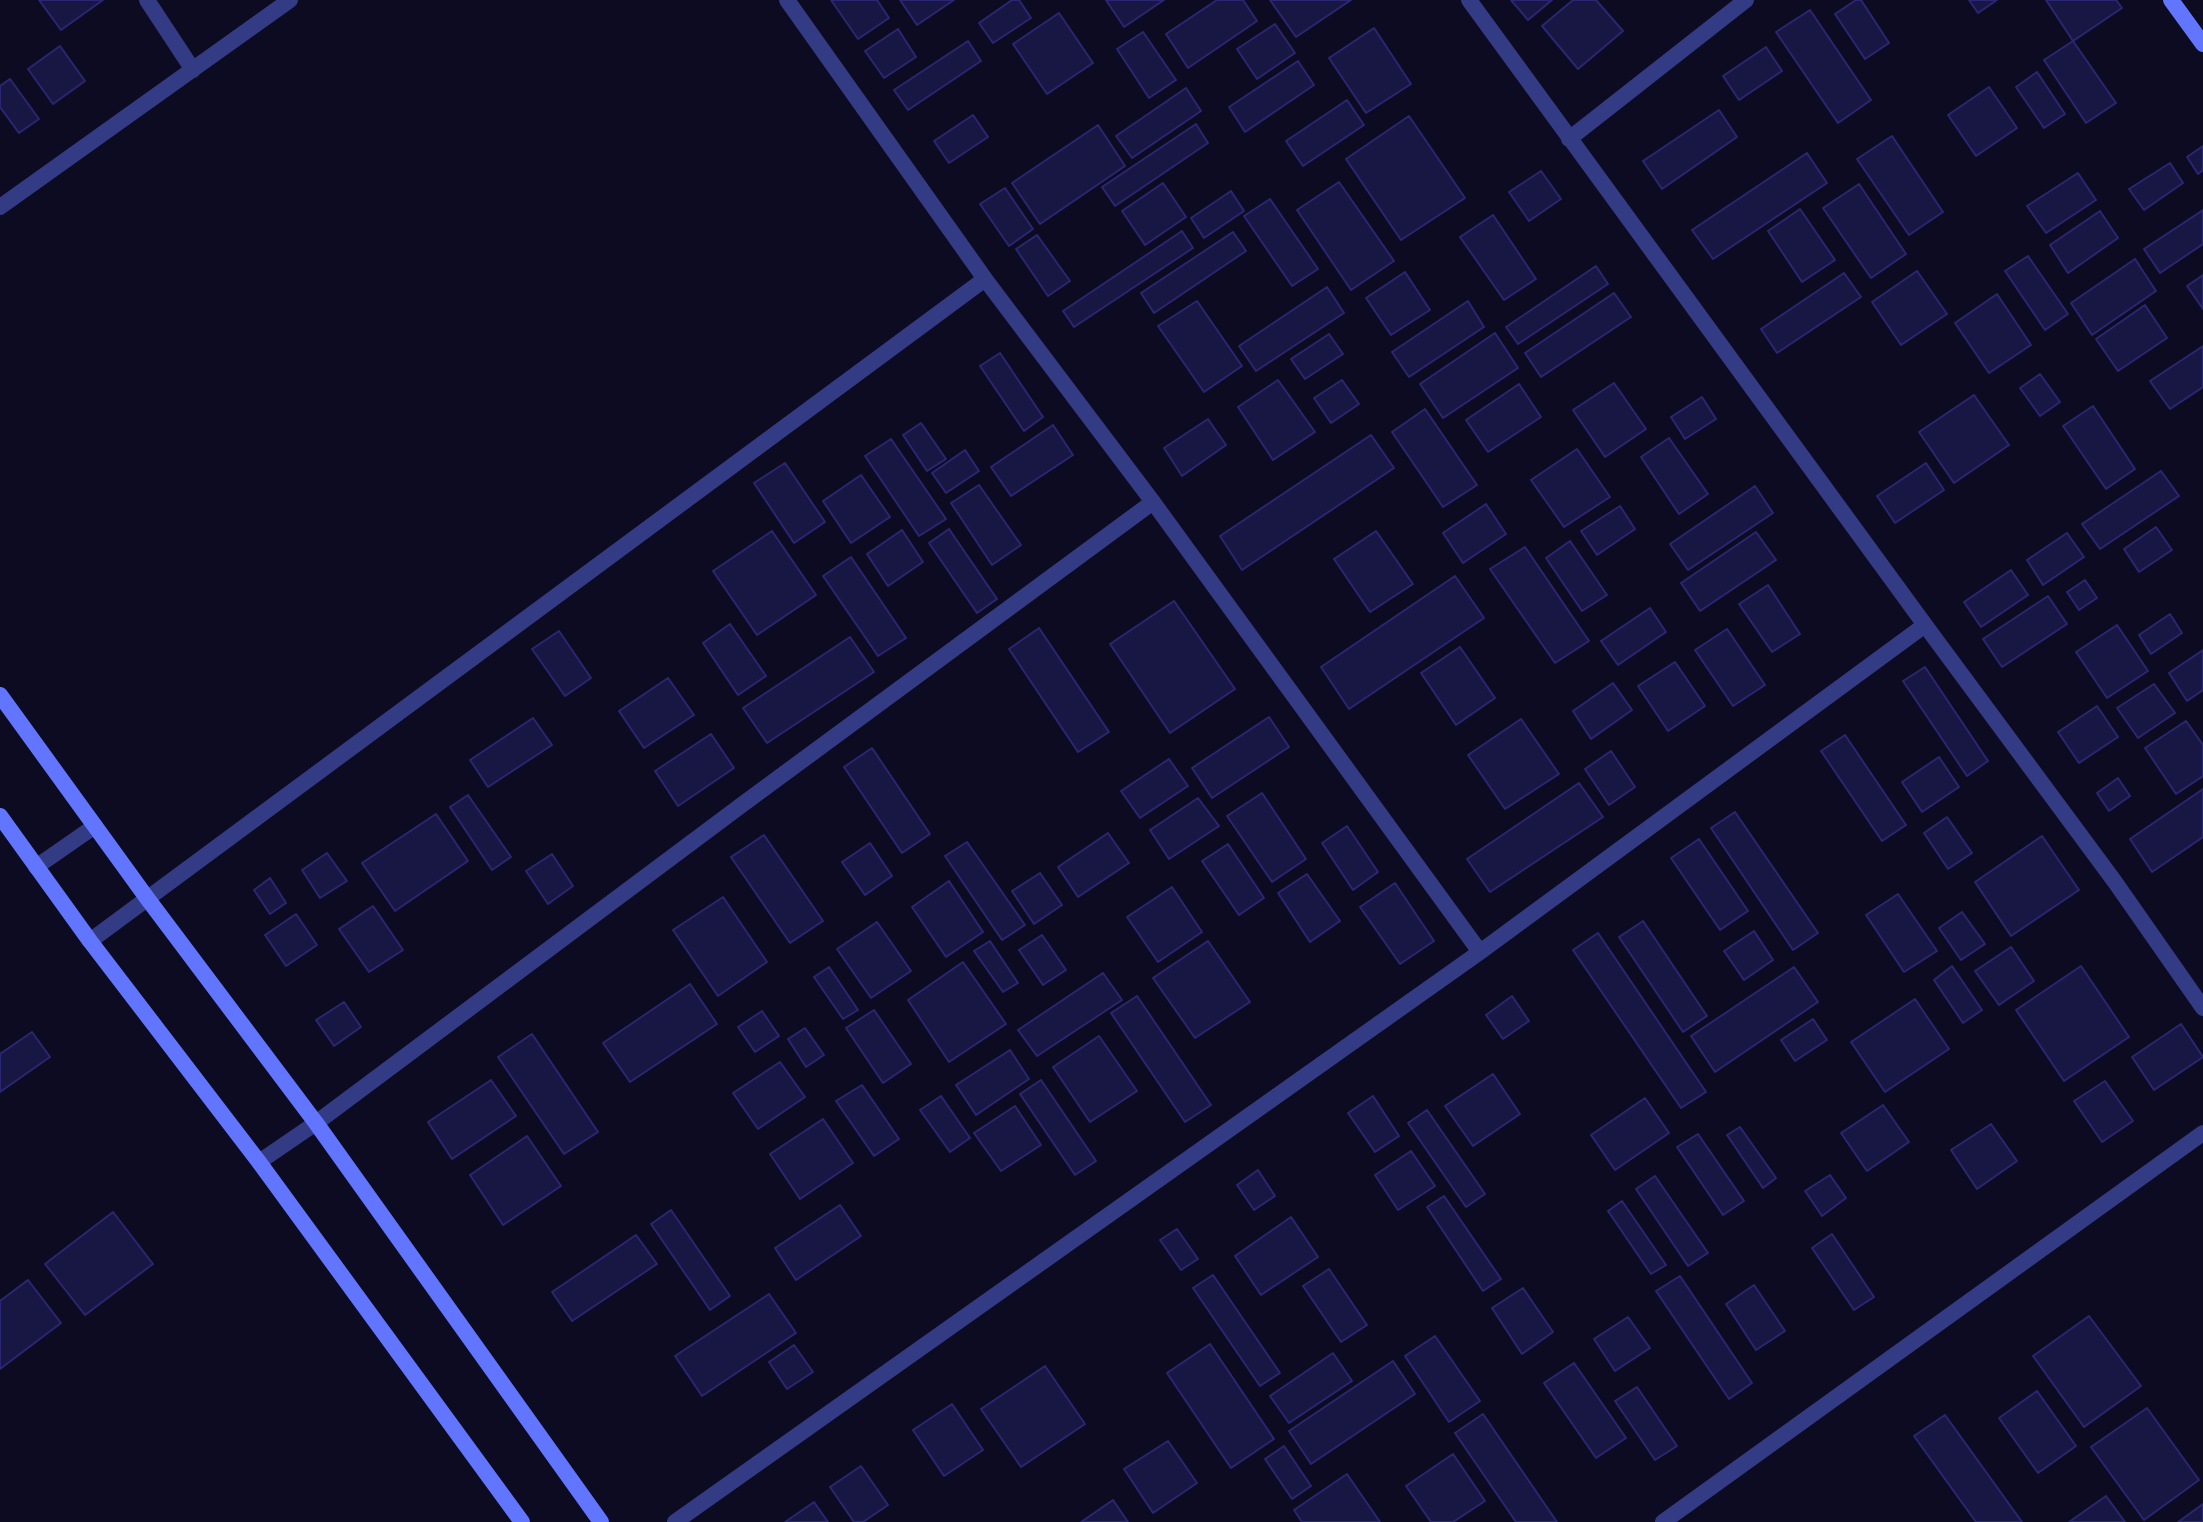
<!DOCTYPE html>
<html>
<head>
<meta charset="utf-8">
<style>
	body { margin:0 }
	canvas { display:block; background:#0c0b21 }
</style>
</head>
<body>
<canvas width="2203" height="1522"></canvas>
<script>
const context = document.querySelector('canvas').getContext('2d');
context.lineJoin = 'round';
function fillPath(path, color) {
  context.fillStyle = color;
  context.fill(path, 'evenodd');
}
function poly(rows) {
  const path = new Path2D();
  for (const r of rows) {
    path.moveTo(r[0], r[1]);
    for (let i = 2; i < r.length; i += 2) path.lineTo(r[i], r[i + 1]);
  }
  return path;
}
function strokePath(path, color, width, dash) {
  context.strokeStyle = color;
  context.lineWidth = width;
  context.lineCap = dash ? 'butt' : 'round';
  context.setLineDash(dash || []);
  context.stroke(path);
}
const building = poly([
	[39,0,103,0,61,30,39,0],
	[831,0,877,0,889,18,858,39,831,0],
	[900,0,954,0,917,25,900,0],
	[1012,0,1019,0,1031,18,993,43,979,23,1012,0],
	[1106,0,1164,0,1124,27,1106,0],
	[1217,0,1243,0,1257,21,1188,68,1166,34,1217,0],
	[1270,0,1351,0,1296,37,1270,0],
	[1511,0,1552,0,1528,20,1511,0],
	[1573,0,1596,0,1623,31,1578,69,1542,26,1573,0],
	[1856,0,1861,0,1889,43,1865,59,1835,14,1856,0],
	[1969,0,1997,0,1978,13,1969,0],
	[2046,0,2116,0,2122,8,2073,41,2046,0],
	[1810,10,1871,100,1838,123,1776,32,1810,10],
	[1059,13,1093,63,1047,94,1013,44,1059,13],
	[1275,24,1295,53,1257,79,1237,49,1275,24],
	[1374,28,1411,84,1366,113,1329,58,1374,28],
	[898,29,916,57,884,78,865,51,898,29],
	[1143,32,1176,80,1149,98,1117,49,1143,32],
	[968,41,981,61,908,110,894,90,968,41],
	[2073,41,2116,103,2086,123,2044,60,2073,41],
	[60,46,85,81,53,104,28,69,60,46],
	[1766,47,1782,71,1739,100,1723,76,1766,47],
	[1298,61,1314,85,1245,132,1229,107,1298,61],
	[2037,72,2065,114,2044,128,2016,87,2037,72],
	[10,79,39,119,19,133,0,107,0,86,10,79],
	[1989,87,2017,128,1976,156,1948,115,1989,87],
	[1186,88,1201,111,1132,158,1116,136,1186,88],
	[1347,100,1364,125,1303,166,1286,141,1347,100],
	[1719,110,1737,137,1662,189,1643,161,1719,110],
	[973,115,988,137,949,163,934,141,973,115],
	[1409,116,1465,198,1401,240,1346,159,1409,116],
	[1196,124,1208,143,1115,206,1102,187,1196,124],
	[1098,125,1125,166,1040,224,1012,183,1098,125],
	[1892,136,1943,212,1909,235,1857,159,1892,136],
	[2203,146,2203,170,2198,174,2187,157,2203,146],
	[1807,153,1827,183,1713,259,1692,230,1807,153],
	[2170,163,2183,183,2144,210,2129,189,2170,163],
	[1541,171,1561,199,1529,221,1509,192,1541,171],
	[2078,173,2096,200,2046,233,2027,206,2078,173],
	[1339,182,1394,261,1351,290,1297,210,1339,182],
	[1163,183,1186,217,1145,245,1122,211,1163,183],
	[1859,184,1906,254,1871,278,1823,208,1859,184],
	[1005,188,1033,229,1009,246,980,204,1005,188],
	[1231,191,1244,211,1204,238,1191,218,1231,191],
	[1270,199,1318,269,1292,286,1244,216,1270,199],
	[1800,209,1835,260,1802,282,1768,231,1800,209],
	[2203,210,2203,244,2160,273,2144,249,2203,210],
	[2100,211,2118,238,2068,273,2050,245,2100,211],
	[1493,215,1536,279,1504,300,1460,237,1493,215],
	[1182,231,1193,248,1074,327,1063,311,1182,231],
	[1233,232,1246,251,1154,313,1141,293,1233,232],
	[1037,235,1070,281,1048,296,1016,249,1037,235],
	[2028,256,2068,314,2045,330,2005,271,2028,256],
	[2135,259,2156,291,2092,335,2071,303,2135,259],
	[1596,266,1608,284,1518,344,1506,327,1596,266],
	[1917,271,1947,314,1901,345,1872,302,1917,271],
	[1405,272,1430,310,1391,335,1366,298,1405,272],
	[1844,273,1861,297,1777,353,1761,329,1844,273],
	[2203,275,2203,309,2187,286,2203,275],
	[1327,287,1344,313,1256,371,1239,346,1327,287],
	[1614,293,1631,317,1541,377,1525,353,1614,293],
	[1997,294,2031,345,1989,373,1955,323,1997,294],
	[1197,301,1242,366,1204,392,1158,326,1197,301],
	[1468,301,1484,327,1409,377,1392,352,1468,301],
	[2145,305,2167,338,2118,371,2096,339,2145,305],
	[1495,333,1518,368,1443,418,1420,384,1495,333],
	[1329,334,1343,354,1305,379,1291,359,1329,334],
	[2203,346,2203,387,2170,409,2150,381,2203,346],
	[1000,353,1043,417,1024,431,980,366,1000,353],
	[2040,374,2060,402,2040,416,2020,388,2040,374],
	[1278,380,1315,432,1273,460,1238,407,1278,380],
	[1342,380,1359,404,1331,423,1314,398,1342,380],
	[1614,383,1646,429,1605,457,1573,410,1614,383],
	[1519,384,1541,417,1488,452,1466,420,1519,384],
	[1974,395,2009,445,1954,483,1919,432,1974,395],
	[1702,397,1716,419,1685,439,1671,417,1702,397],
	[2093,406,2135,469,2106,489,2063,426,2093,406],
	[1425,409,1477,485,1443,507,1392,432,1425,409],
	[1208,419,1226,445,1182,476,1164,448,1208,419],
	[921,423,946,459,927,471,903,435,921,423],
	[1053,425,1073,455,1011,496,991,467,1053,425],
	[1371,435,1394,468,1242,570,1220,536,1371,435],
	[1669,438,1708,494,1679,514,1641,457,1669,438],
	[891,439,946,519,919,536,865,456,891,439],
	[1577,449,1610,497,1564,527,1531,480,1577,449],
	[965,450,979,471,946,493,932,473,965,450],
	[785,463,825,522,794,543,754,483,785,463],
	[1926,463,1944,490,1895,523,1877,496,1926,463],
	[2161,471,2179,496,2100,549,2082,524,2161,471],
	[861,475,890,517,851,543,823,501,861,475],
	[979,485,1021,545,992,565,951,503,979,485],
	[1755,486,1773,513,1688,570,1670,544,1755,486],
	[1486,504,1506,534,1463,563,1443,533,1486,504],
	[1620,506,1635,529,1597,555,1581,531,1620,506],
	[2156,527,2172,550,2139,572,2124,549,2156,527],
	[949,529,997,599,977,613,929,543,949,529],
	[902,530,923,562,888,586,867,554,902,530],
	[772,531,816,595,757,635,713,571,772,531],
	[1376,531,1413,584,1370,612,1334,559,1376,531],
	[1756,532,1776,560,1700,611,1681,583,1756,532],
	[2067,533,2084,557,2043,585,2027,560,2067,533],
	[1570,541,1607,595,1582,611,1546,558,1570,541],
	[1525,547,1589,641,1555,663,1490,569,1525,547],
	[851,557,906,638,878,656,823,576,851,557],
	[2011,570,2028,595,1981,627,1964,602,2011,570],
	[1455,576,1484,618,1349,709,1321,667,1455,576],
	[2085,580,2097,598,2079,610,2067,592,2085,580],
	[1768,585,1800,634,1772,652,1739,604,1768,585],
	[2048,596,2067,624,2002,667,1983,639,2048,596],
	[1174,601,1235,689,1170,733,1110,644,1174,601],
	[1650,608,1666,632,1618,665,1601,641,1650,608],
	[2170,614,2182,633,2151,654,2139,635,2170,614],
	[730,624,766,676,738,695,703,643,730,624],
	[2117,625,2148,671,2107,698,2076,652,2117,625],
	[1039,628,1109,732,1078,752,1009,649,1039,628],
	[1727,629,1765,685,1733,706,1695,650,1727,629],
	[559,631,591,678,565,696,532,649,559,631],
	[850,637,874,672,767,743,743,708,850,637],
	[1460,647,1495,698,1456,725,1421,673,1460,647],
	[2203,650,2203,690,2187,701,2169,673,2203,650],
	[1675,662,1705,706,1668,731,1638,686,1675,662],
	[1925,667,1988,761,1967,776,1903,681,1925,667],
	[668,678,694,715,644,748,619,711,668,678],
	[1613,683,1632,710,1591,739,1573,711,1613,683],
	[2154,684,2175,713,2138,738,2117,708,2154,684],
	[2097,706,2118,737,2079,763,2058,732,2097,706],
	[1269,717,1289,747,1212,798,1192,768,1269,717],
	[533,718,552,745,488,787,470,760,533,718],
	[1521,719,1559,774,1505,809,1468,755,1521,719],
	[2186,721,2203,745,2203,776,2176,794,2145,748,2186,721],
	[711,734,734,768,678,806,655,771,711,734],
	[1845,735,1906,825,1882,841,1821,751,1845,735],
	[872,748,930,834,902,853,844,767,872,748],
	[1611,751,1635,787,1609,805,1585,769,1611,751],
	[1939,757,1959,787,1922,812,1902,782,1939,757],
	[1169,759,1188,786,1140,818,1121,791,1169,759],
	[2118,778,2130,796,2109,811,2097,793,2118,778],
	[1579,783,1603,817,1490,892,1467,859,1579,783],
	[2203,789,2203,837,2152,872,2130,839,2203,789],
	[1262,793,1306,859,1272,882,1227,816,1262,793],
	[468,795,511,857,492,870,450,807,468,795],
	[1198,798,1219,826,1169,859,1150,830,1198,798],
	[1735,812,1818,933,1793,950,1711,828,1735,812],
	[436,814,468,861,395,911,362,863,436,814],
	[1947,817,1972,853,1948,869,1924,833,1947,817],
	[1347,826,1378,872,1353,890,1322,843,1347,826],
	[1108,833,1129,863,1078,897,1058,867,1108,833],
	[764,835,823,921,790,943,731,857,764,835],
	[2042,836,2079,890,2011,936,1975,882,2042,836],
	[1699,839,1748,911,1720,930,1671,858,1699,839],
	[967,842,1025,925,1002,940,945,856,967,842],
	[870,843,892,876,865,895,842,862,870,843],
	[1228,844,1264,898,1239,915,1202,861,1228,844],
	[327,853,347,881,320,898,302,870,327,853],
	[552,854,573,886,548,904,526,871,552,854],
	[1040,873,1062,905,1034,924,1012,891,1040,873],
	[1307,874,1340,921,1310,942,1278,893,1307,874],
	[270,878,286,903,270,914,254,890,270,878],
	[949,881,983,932,946,957,912,907,949,881],
	[1395,883,1434,941,1400,964,1360,907,1395,883],
	[1172,887,1202,932,1158,962,1127,917,1172,887],
	[1898,894,1937,951,1904,972,1866,915,1898,894],
	[723,897,767,962,718,996,673,930,723,897],
	[373,906,403,950,369,972,339,929,373,906],
	[1962,912,1985,944,1961,960,1939,928,1962,912],
	[296,914,317,945,286,966,265,935,296,914],
	[1643,921,1707,1016,1683,1032,1619,937,1643,921],
	[877,922,911,971,871,998,837,949,877,922],
	[1754,931,1773,960,1744,980,1724,951,1754,931],
	[1598,933,1706,1092,1681,1108,1573,950,1598,933],
	[1042,935,1066,970,1043,985,1019,950,1042,935],
	[990,941,1018,983,1003,992,974,951,990,941],
	[1208,941,1250,1002,1195,1038,1153,978,1208,941],
	[2011,947,2034,981,1999,1005,1975,971,2011,947],
	[963,962,1006,1024,949,1062,908,1000,963,962],
	[1952,966,1982,1010,1963,1023,1934,980,1952,966],
	[2081,966,2129,1037,2064,1081,2016,1010,2081,966],
	[829,967,858,1010,843,1019,814,977,829,967],
	[1794,967,1818,1002,1715,1072,1691,1036,1794,967],
	[1103,973,1122,1000,1037,1056,1018,1030,1103,973],
	[690,984,717,1024,630,1082,603,1043,690,984],
	[1137,996,1211,1105,1185,1122,1111,1013,1137,996],
	[1512,996,1529,1021,1503,1039,1486,1015,1512,996],
	[1915,999,1949,1049,1885,1092,1851,1042,1915,999],
	[344,1002,361,1027,334,1046,316,1020,344,1002],
	[874,1010,911,1064,883,1083,846,1028,874,1010],
	[762,1011,779,1036,755,1052,738,1027,762,1011],
	[1813,1019,1827,1040,1795,1061,1781,1040,1813,1019],
	[2181,1024,2203,1057,2154,1090,2132,1057,2181,1024],
	[805,1028,824,1055,806,1067,788,1039,805,1028],
	[32,1032,50,1057,0,1092,0,1054,32,1032],
	[532,1034,598,1132,564,1154,498,1057,532,1034],
	[1099,1036,1137,1091,1090,1122,1053,1067,1099,1036],
	[1010,1050,1029,1079,976,1115,956,1085,1010,1050],
	[780,1062,805,1097,758,1129,733,1093,780,1062],
	[1493,1074,1520,1114,1473,1146,1445,1106,1493,1074],
	[491,1080,516,1116,452,1159,428,1122,491,1080],
	[1041,1080,1096,1161,1075,1175,1020,1094,1041,1080],
	[2105,1081,2133,1121,2102,1142,2074,1101,2105,1081],
	[862,1085,899,1139,874,1156,836,1101,862,1085],
	[941,1096,970,1138,950,1152,920,1110,941,1096],
	[1373,1096,1399,1136,1375,1152,1348,1113,1373,1096],
	[1645,1098,1669,1133,1615,1170,1591,1135,1645,1098],
	[1883,1105,1909,1142,1867,1171,1841,1133,1883,1105],
	[1015,1106,1041,1145,1001,1171,974,1133,1015,1106],
	[1427,1110,1485,1194,1466,1207,1408,1123,1427,1110],
	[823,1119,853,1163,800,1199,770,1154,823,1119],
	[1991,1124,2017,1161,1977,1189,1951,1150,1991,1124],
	[1740,1127,1776,1178,1763,1188,1727,1135,1740,1127],
	[1698,1134,1744,1201,1723,1215,1677,1147,1698,1134],
	[527,1136,561,1186,503,1225,470,1175,527,1136],
	[1411,1151,1435,1186,1398,1210,1375,1175,1411,1151],
	[1258,1170,1275,1196,1254,1210,1237,1185,1258,1170],
	[1830,1175,1846,1198,1822,1216,1805,1191,1830,1175],
	[1655,1176,1708,1253,1688,1266,1636,1189,1655,1176],
	[1444,1196,1501,1279,1483,1291,1427,1207,1444,1196],
	[1622,1201,1666,1265,1651,1274,1608,1211,1622,1201],
	[840,1205,861,1236,796,1280,775,1248,840,1205],
	[671,1210,730,1296,710,1310,651,1224,671,1210],
	[113,1212,153,1264,85,1315,45,1264,113,1212],
	[1291,1217,1318,1257,1261,1295,1235,1256,1291,1217],
	[1177,1229,1198,1259,1181,1270,1160,1240,1177,1229],
	[1832,1234,1874,1297,1854,1310,1812,1248,1832,1234],
	[636,1235,657,1264,572,1321,552,1292,636,1235],
	[1329,1269,1367,1325,1341,1342,1303,1286,1329,1269],
	[1213,1275,1280,1373,1260,1386,1193,1288,1213,1275],
	[1680,1276,1752,1383,1729,1399,1656,1291,1680,1276],
	[28,1280,61,1323,0,1369,0,1301,28,1280],
	[1754,1285,1785,1331,1756,1350,1726,1304,1754,1285],
	[1523,1288,1553,1332,1522,1354,1492,1308,1523,1288],
	[769,1294,796,1333,702,1396,675,1356,769,1294],
	[2089,1316,2141,1386,2084,1427,2033,1356,2089,1316],
	[1628,1317,1650,1348,1615,1371,1594,1339,1628,1317],
	[1435,1336,1480,1401,1449,1422,1405,1356,1435,1336],
	[1210,1344,1274,1439,1231,1468,1167,1373,1210,1344],
	[794,1345,813,1372,787,1389,769,1362,794,1345],
	[1333,1353,1352,1381,1289,1423,1270,1396,1333,1353],
	[1393,1361,1415,1394,1311,1464,1289,1431,1393,1361],
	[1574,1363,1626,1438,1596,1458,1544,1383,1574,1363],
	[1045,1366,1085,1424,1021,1467,981,1409,1045,1366],
	[1637,1387,1677,1446,1655,1460,1615,1401,1637,1387],
	[2037,1391,2076,1446,2038,1473,1999,1418,2037,1391],
	[952,1404,983,1450,944,1476,913,1430,952,1404],
	[2147,1408,2199,1480,2144,1520,2091,1447,2147,1408],
	[1483,1414,1557,1522,1516,1522,1455,1433,1483,1414],
	[1945,1415,2022,1522,1976,1522,1914,1436,1945,1415],
	[1168,1441,1197,1483,1153,1513,1124,1469,1168,1441],
	[1284,1446,1311,1486,1292,1499,1265,1459,1284,1446],
	[1453,1454,1485,1501,1453,1522,1431,1522,1406,1486,1453,1454],
	[861,1466,888,1505,863,1522,854,1522,830,1487,861,1466],
	[1347,1474,1380,1522,1302,1522,1294,1510,1347,1474],
	[2106,1496,2125,1522,2069,1522,2106,1496],
	[1113,1500,1128,1522,1081,1522,1113,1500],
	[814,1502,828,1522,785,1522,814,1502],
	[2203,1504,2203,1522,2178,1522,2203,1504]
]);
fillPath(building, '#181643');
strokePath(building, '#2a2671', 2);
strokePath(poly([
	[147,0,193,70],
	[787,0,985,279,1153,502,1480,952],
	[1469,0,1925,625,2115,882,2203,1008],
	[1569,139,1746,0],
	[0,207,290,0],
	[36,867,95,826],
	[90,941,985,279],
	[259,1162,316,1123,743,804,1153,502],
	[675,1522,1480,952,1925,625],
	[1663,1522,2203,1133]
]), '#323b84', 16);
strokePath(poly([
	[2171,0,2203,44],
	[0,695,147,898,316,1123,601,1522],
	[0,816,90,941,259,1162,522,1522]
]), '#6275ff', 16);
</script>
</body>
</html>
